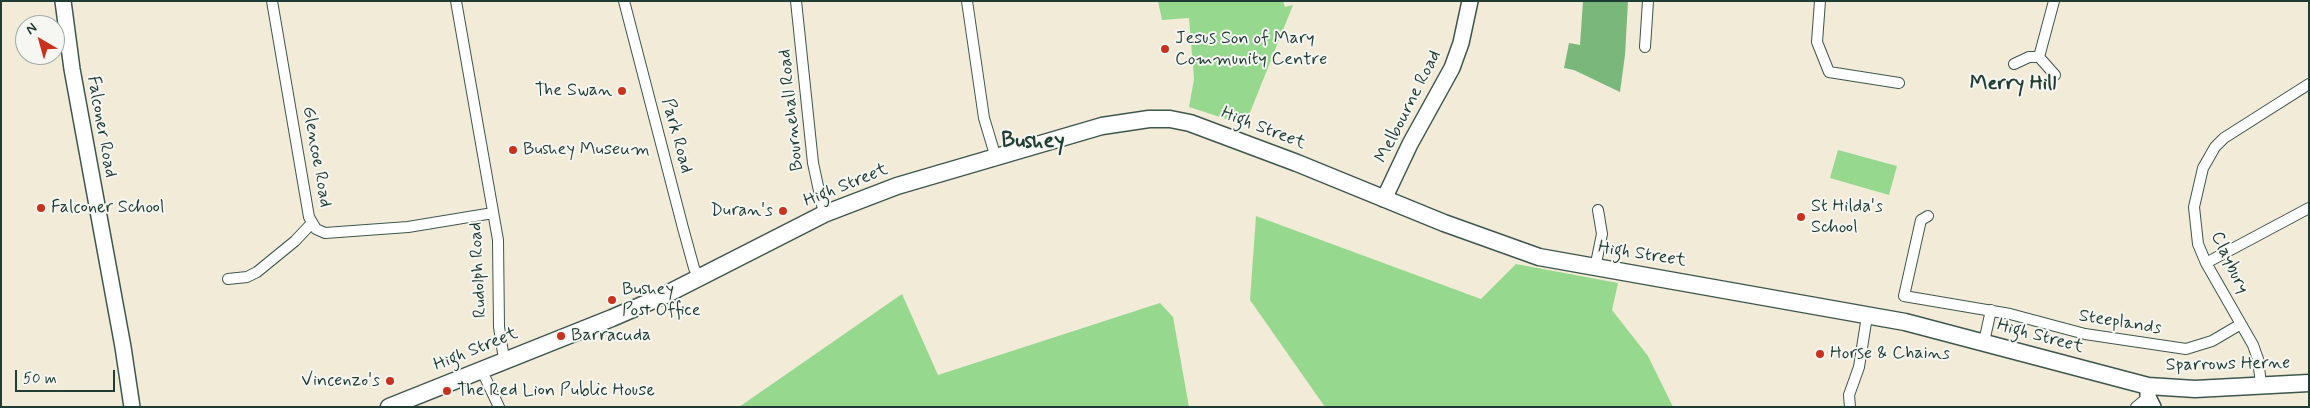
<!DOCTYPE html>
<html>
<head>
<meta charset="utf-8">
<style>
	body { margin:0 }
	#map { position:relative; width:2310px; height:408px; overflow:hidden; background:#f1ebd8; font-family:Mynerve,sans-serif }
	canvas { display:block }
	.frame { position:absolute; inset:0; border:2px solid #1f3d34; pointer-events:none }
	.north { position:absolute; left:15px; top:15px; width:50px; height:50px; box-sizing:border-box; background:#f6f6f2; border:1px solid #a0aca6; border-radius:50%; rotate:322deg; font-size:14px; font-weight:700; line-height:20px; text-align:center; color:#1f3d34 }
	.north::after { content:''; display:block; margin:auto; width:18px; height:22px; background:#c8321e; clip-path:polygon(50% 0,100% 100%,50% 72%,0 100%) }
	.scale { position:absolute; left:15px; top:370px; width:100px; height:22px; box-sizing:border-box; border:2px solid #1f3d34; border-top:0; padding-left:6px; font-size:15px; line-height:18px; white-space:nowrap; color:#1f3d34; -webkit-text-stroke:4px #f6f6f2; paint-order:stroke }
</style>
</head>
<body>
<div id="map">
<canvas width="2310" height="408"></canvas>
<div class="frame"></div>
<div class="north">N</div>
<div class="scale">50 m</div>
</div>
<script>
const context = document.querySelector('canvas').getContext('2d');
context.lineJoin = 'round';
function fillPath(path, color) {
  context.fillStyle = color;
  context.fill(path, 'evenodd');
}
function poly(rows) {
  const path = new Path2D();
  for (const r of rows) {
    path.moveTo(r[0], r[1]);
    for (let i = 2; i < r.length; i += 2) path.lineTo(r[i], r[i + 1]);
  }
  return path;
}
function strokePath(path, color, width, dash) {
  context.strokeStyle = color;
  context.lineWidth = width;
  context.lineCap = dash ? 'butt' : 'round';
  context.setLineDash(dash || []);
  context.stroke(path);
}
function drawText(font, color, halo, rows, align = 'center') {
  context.font = font + ' Mynerve,sans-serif';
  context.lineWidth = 4;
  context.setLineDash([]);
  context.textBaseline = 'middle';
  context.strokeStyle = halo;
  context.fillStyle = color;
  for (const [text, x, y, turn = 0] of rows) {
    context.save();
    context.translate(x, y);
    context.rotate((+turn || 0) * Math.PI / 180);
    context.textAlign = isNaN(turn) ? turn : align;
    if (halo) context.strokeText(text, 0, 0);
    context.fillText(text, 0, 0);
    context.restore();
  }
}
fillPath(poly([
	[1158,1,1283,1,1285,7,1293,5,1245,125,1189,107,1194,79,1189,18,1162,20],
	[1838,150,1897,166,1889,195,1830,178],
	[1256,216,1481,299,1516,264,1618,283,1612,310,1648,356,1673,407,1325,407,1250,300],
	[902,294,938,375,1160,303,1173,317,1189,407,739,407]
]), '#97d88f');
fillPath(poly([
	[1583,1,1628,1,1625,55,1620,92,1574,70,1564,68,1569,43,1580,45]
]), '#79b87a');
const street = poly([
	[272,1,309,217,316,229,325,233,408,227,493,213],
	[456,1,498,240,499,327,504,359],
	[624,1,683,228,694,268,699,278],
	[796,1,813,163,824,214],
	[967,1,984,118,996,158],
	[1820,1,1817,42,1829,72,1899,83],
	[1645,47,1648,1],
	[2039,57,2054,1],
	[2014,64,2029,57,2039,57,2055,75],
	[1928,216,1921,220,1904,296,2010,314,2085,334,2186,349,2212,341,2241,324],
	[2206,263,2309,208],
	[1595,268,1602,234,1598,210],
	[228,279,247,277,257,272,295,241,311,224],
	[1984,342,1991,310],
	[481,369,499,407],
	[2261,384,2258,359,2253,345,2206,263,2198,244,2194,207,2203,168,2215,147,2224,138,2309,84],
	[1850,407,1849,395,1859,367,1867,316],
	[2136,407,2148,397]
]);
const secondary = poly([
	[63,1,72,69,123,347,132,407],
	[1384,199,1410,144,1452,68,1461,43,1470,1],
	[2148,386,2148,397,2153,407]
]);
const primary = poly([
	[389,407,612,318,663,296,824,214,897,186,1102,126,1149,119,1170,119,1190,123,1297,163,1444,223,1539,257,1905,322,2148,386,2195,389,2309,383]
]);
strokePath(street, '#3e574d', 12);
strokePath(secondary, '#3e574d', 18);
strokePath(primary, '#3e574d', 19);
strokePath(street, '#fff', 10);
strokePath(secondary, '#fff', 15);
strokePath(primary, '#fff', 16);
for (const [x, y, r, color] of [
	[1165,49,5,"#c8321e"],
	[622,91,5,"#c8321e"],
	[513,150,5,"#c8321e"],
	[41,208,5,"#c8321e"],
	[783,211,5,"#c8321e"],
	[1801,217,5,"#c8321e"],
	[612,300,5,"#c8321e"],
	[561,336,5,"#c8321e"],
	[1820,354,5,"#c8321e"],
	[390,381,5,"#c8321e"],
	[447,391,5,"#c8321e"]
]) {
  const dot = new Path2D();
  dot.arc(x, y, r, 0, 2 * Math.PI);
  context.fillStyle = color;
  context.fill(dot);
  strokePath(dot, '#f6f6f2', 2);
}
drawText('18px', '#1f3d34', '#f6f6f2', [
	["Jesus Son of Mary",1175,39],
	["Community Centre",1175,60],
	["The Swan",612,91,"right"],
	["Bushey Museum",523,150],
	["St Hilda's",1811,207],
	["School",1811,228],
	["Falconer School",51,208],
	["Duran's",773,211,"right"],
	["Bushey",622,290],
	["Post Office",622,311],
	["Barracuda",571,336],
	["Horse & Chains",1830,354],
	["Vincenzo's",380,381,"right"],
	["The Red Lion Public House",457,391]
], 'left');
drawText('18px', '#1f3d34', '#f6f6f2', [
	["Melbourne Road",1409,107,-63],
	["Bournehall Road",792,110,-96],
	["Falconer Road",101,127,80],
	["High Street",1263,129,21],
	["Park Road",676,136,75],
	["Glencoe Road",316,157,80],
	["High Street",846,186,-22],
	["High Street",1642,255,9],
	["Claybury",2229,263,65],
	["Rudolph Road",479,270,-93],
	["Steeplands",2120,323,9],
	["High Street",2040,337,15],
	["High Street",476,350,-22],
	["Sparrows Herne",2228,365,-1]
]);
drawText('bold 20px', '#1f3d34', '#f6f6f2', [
	["Merry Hill",2013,85]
]);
drawText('bold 22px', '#1f3d34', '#f6f6f2', [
	["Bushey",1033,142]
]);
</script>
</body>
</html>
